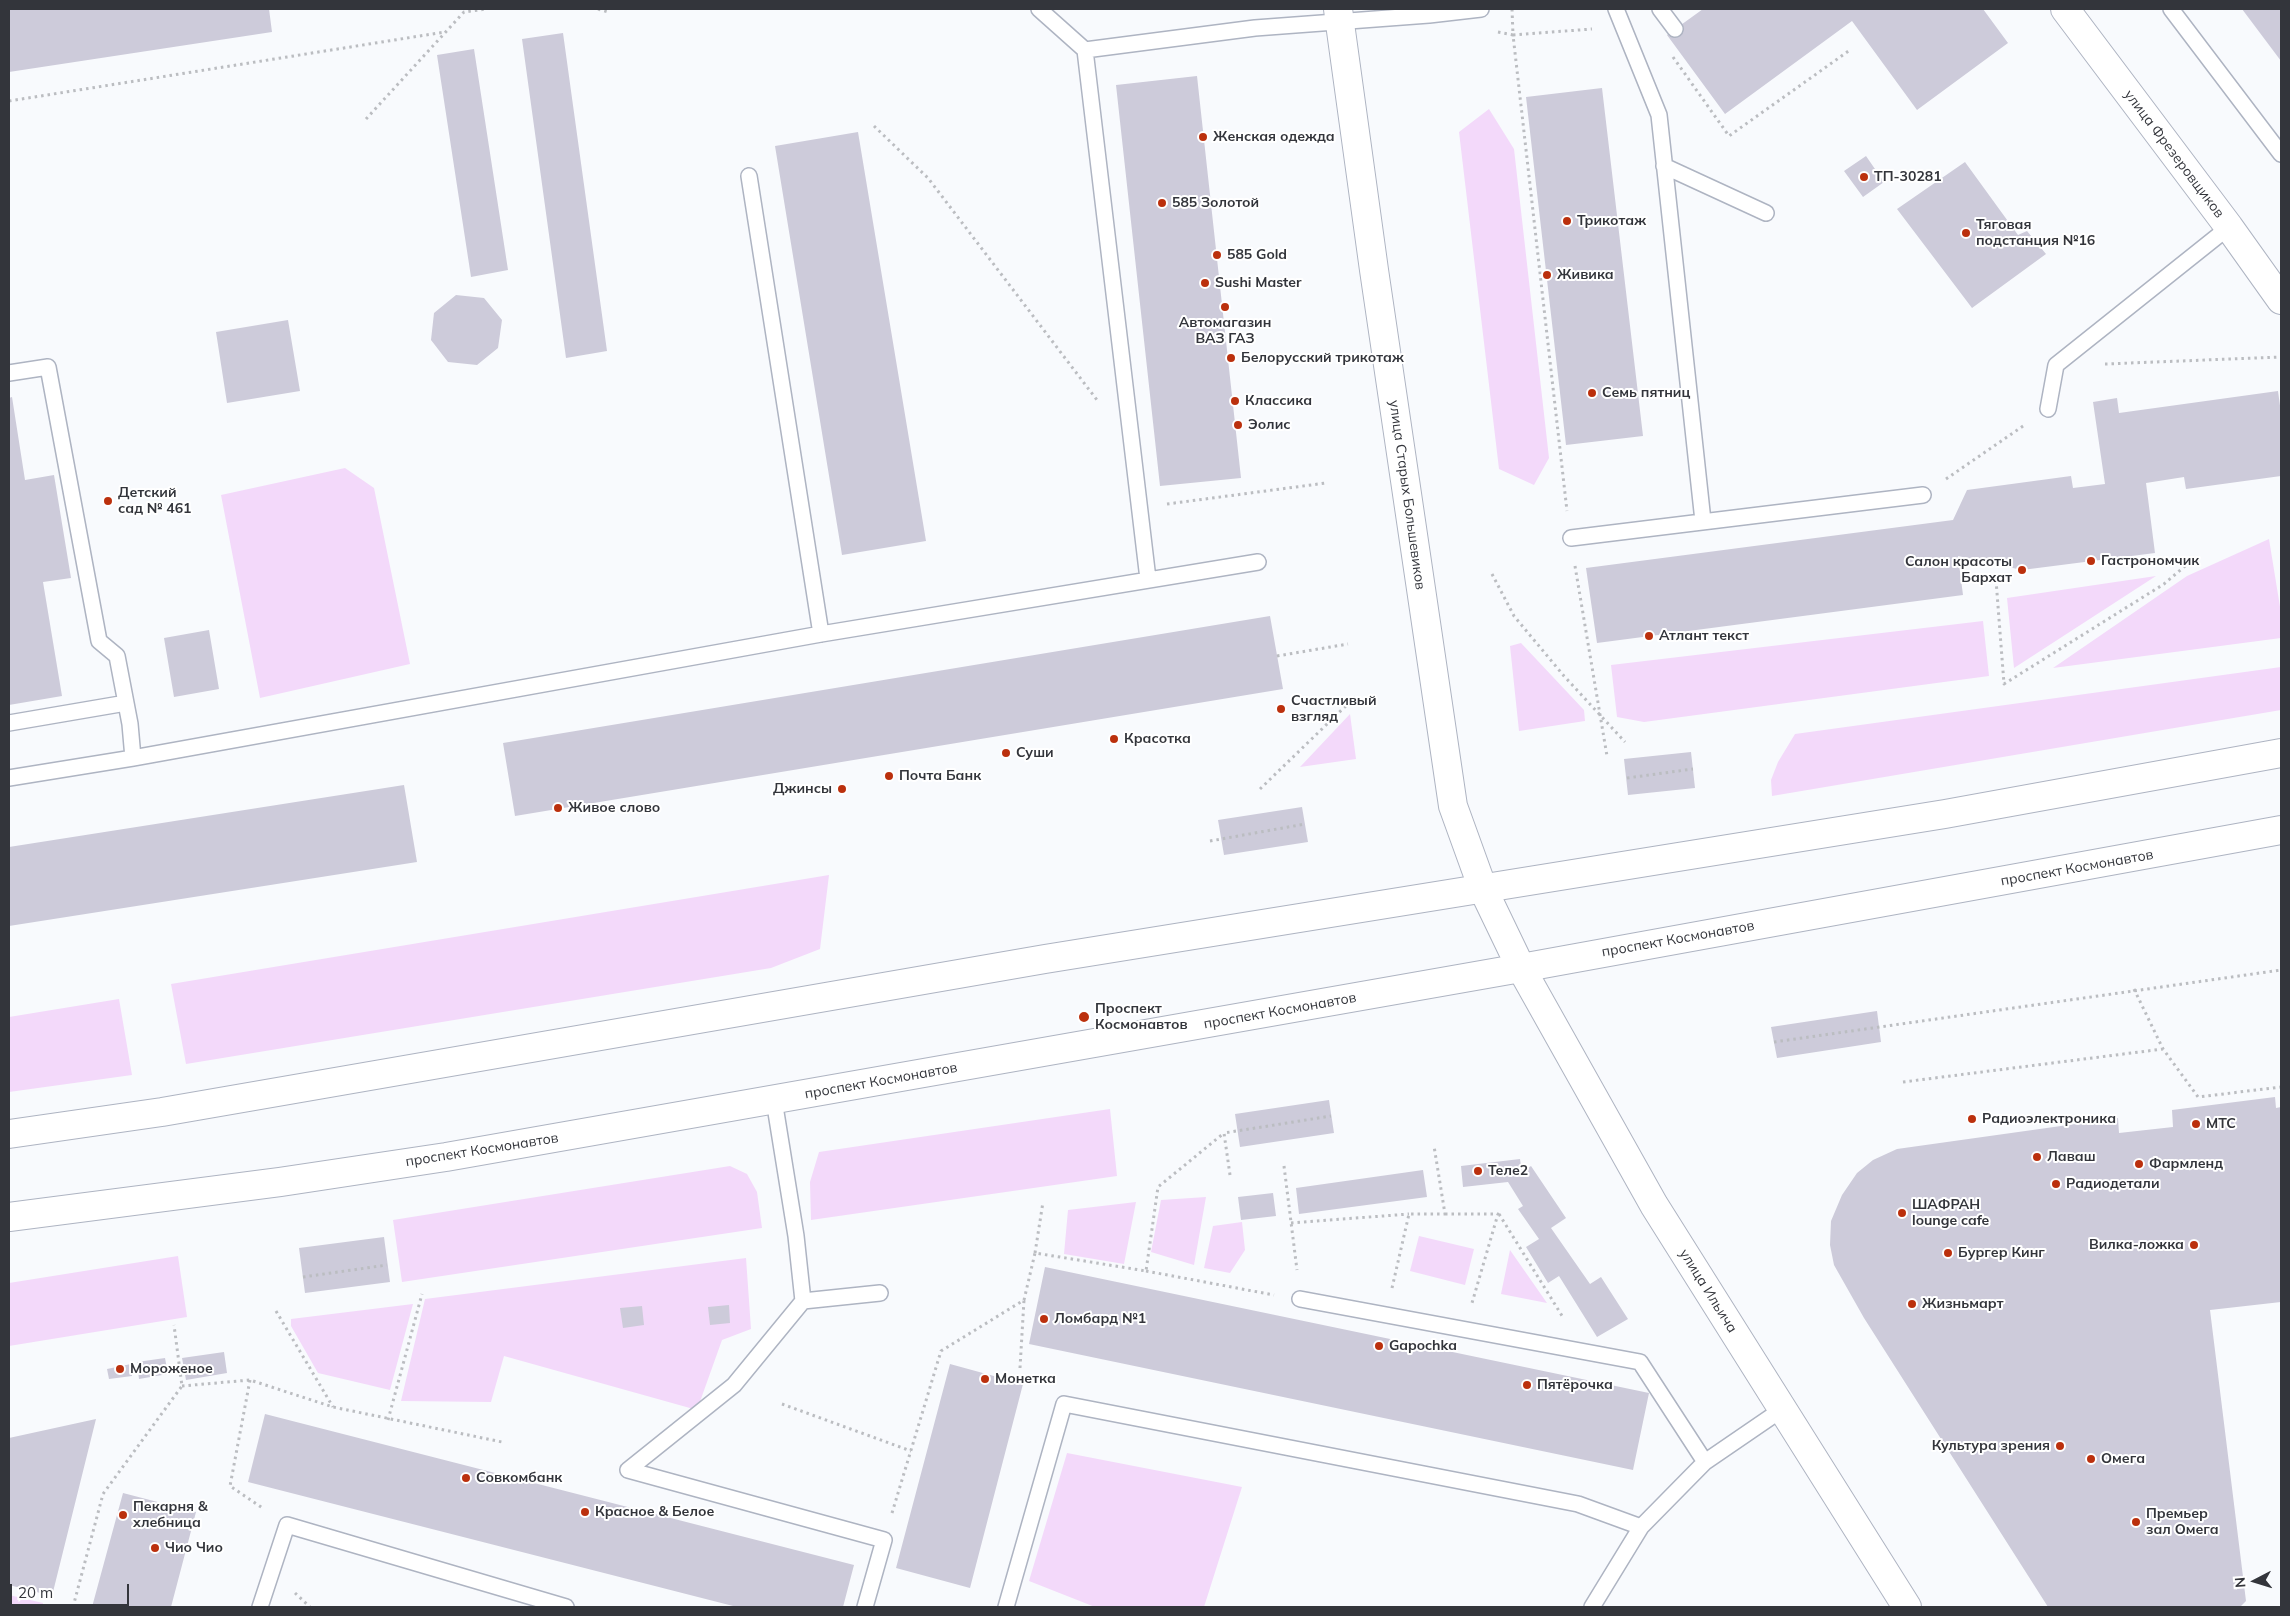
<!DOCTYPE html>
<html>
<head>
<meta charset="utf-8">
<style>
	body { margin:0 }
	#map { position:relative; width:2290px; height:1616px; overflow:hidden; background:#f8fafd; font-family:Mulish,sans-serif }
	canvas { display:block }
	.frame { position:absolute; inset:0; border:10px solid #33353b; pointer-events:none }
	.north { position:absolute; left:2230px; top:1556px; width:50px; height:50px; -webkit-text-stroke:4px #fff; paint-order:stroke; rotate:265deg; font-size:14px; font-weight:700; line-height:20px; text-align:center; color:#33353b }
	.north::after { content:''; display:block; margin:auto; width:18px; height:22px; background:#33353b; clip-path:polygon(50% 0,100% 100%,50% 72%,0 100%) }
	.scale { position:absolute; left:10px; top:1584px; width:119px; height:22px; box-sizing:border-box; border:2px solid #33353b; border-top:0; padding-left:6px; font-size:15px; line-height:18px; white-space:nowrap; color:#33353b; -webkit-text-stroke:4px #fff; paint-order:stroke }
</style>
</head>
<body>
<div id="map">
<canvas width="2290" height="1616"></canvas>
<div class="frame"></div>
<div class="north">N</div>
<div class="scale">20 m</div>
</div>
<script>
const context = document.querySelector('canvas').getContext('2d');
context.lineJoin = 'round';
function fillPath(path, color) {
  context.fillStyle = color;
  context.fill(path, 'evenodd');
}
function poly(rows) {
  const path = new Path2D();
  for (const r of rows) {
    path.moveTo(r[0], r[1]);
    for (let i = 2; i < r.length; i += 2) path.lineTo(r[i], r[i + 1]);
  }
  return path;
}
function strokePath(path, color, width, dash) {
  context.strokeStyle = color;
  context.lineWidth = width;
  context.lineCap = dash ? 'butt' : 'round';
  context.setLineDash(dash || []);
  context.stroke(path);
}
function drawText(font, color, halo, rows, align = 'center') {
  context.font = font + ' Mulish,sans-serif';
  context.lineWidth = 4;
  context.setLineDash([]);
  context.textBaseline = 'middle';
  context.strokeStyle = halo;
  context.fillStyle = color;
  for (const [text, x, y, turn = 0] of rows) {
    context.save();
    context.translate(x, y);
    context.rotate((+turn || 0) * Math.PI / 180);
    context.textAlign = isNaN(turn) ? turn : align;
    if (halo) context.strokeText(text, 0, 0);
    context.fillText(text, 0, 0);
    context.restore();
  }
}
fillPath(poly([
	[1489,109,1514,149,1549,458,1534,485,1499,469,1459,132],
	[345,468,374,488,410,664,260,698,221,495],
	[2269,539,2281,613,2281,638,2053,668,2187,576],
	[2156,576,2014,668,2007,598],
	[1983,621,1989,676,1644,722,1617,717,1611,665],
	[1521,643,1584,710,1585,721,1519,731,1510,646],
	[2281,667,2281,710,1772,796,1771,780,1778,762,1795,734],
	[1350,714,1356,759,1300,767],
	[829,875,820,949,771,968,186,1064,171,984],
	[119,999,132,1075,9,1092,9,1017],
	[1110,1109,1117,1176,811,1220,810,1182,819,1152],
	[730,1166,747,1174,757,1192,762,1228,402,1282,393,1220],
	[1206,1197,1194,1265,1151,1252,1161,1200],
	[1136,1202,1124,1264,1064,1254,1068,1210],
	[1242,1222,1245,1250,1230,1273,1204,1268,1213,1226],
	[1419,1236,1474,1249,1465,1285,1410,1271],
	[1510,1250,1547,1303,1501,1294],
	[178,1256,187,1317,9,1346,9,1283],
	[746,1258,751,1329,722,1340,697,1410,504,1356,491,1402,401,1401,425,1299],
	[413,1304,390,1390,318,1373,291,1326,291,1319],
	[1067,1453,1242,1487,1204,1607,1095,1607,1029,1581],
	[9,1595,43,1603,42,1607,9,1607]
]), '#f3d9fa');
fillPath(poly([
	[9,9,269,9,272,32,9,72],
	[1703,9,1983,9,2008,43,1917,110,1852,21,1725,114,1667,35],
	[2242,9,2281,9,2281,61],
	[563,33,607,351,566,358,522,39],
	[474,49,508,270,471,277,437,55],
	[1197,76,1241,478,1160,486,1116,85],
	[1602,88,1643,436,1566,445,1526,97],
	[858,132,926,541,842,555,775,146],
	[1866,156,1884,182,1863,197,1844,171],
	[1965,162,2018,235,2027,231,2046,254,1972,308,1897,209],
	[456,295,484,298,502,320,498,348,477,365,448,362,431,340,434,313],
	[288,320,300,391,227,403,216,332],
	[2278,391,2281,413,2281,476,2186,489,2184,477,2146,483,2155,553,2022,570,1958,556,1963,595,1597,643,1586,568,1953,520,1967,490,2071,476,2073,488,2105,484,2093,402,2117,398,2119,413],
	[12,397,25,480,54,475,71,578,43,582,62,696,9,705,9,398],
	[1270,616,1283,689,515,816,503,743],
	[209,630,219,689,174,697,164,638],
	[1691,752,1695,788,1628,795,1624,759],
	[404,785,417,862,9,926,9,847],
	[1302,807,1308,842,1224,855,1218,820],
	[1877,1011,1881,1042,1777,1058,1771,1027],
	[2275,1097,2276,1108,2281,1107,2281,1302,2210,1310,2246,1601,2240,1607,2048,1607,1864,1318,1834,1265,1830,1245,1831,1221,1842,1195,1857,1173,1873,1160,1897,1149,2118,1118,2119,1133,2173,1127,2172,1110],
	[1329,1100,1334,1133,1240,1147,1235,1114],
	[1520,1159,1522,1172,1531,1166,1566,1218,1551,1228,1590,1284,1601,1277,1628,1319,1597,1337,1559,1276,1548,1283,1526,1247,1539,1239,1518,1209,1523,1206,1508,1182,1463,1187,1461,1166],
	[1423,1170,1427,1197,1299,1214,1296,1188],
	[1273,1193,1276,1216,1241,1220,1238,1197],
	[384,1237,390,1282,305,1293,299,1248],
	[1045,1267,1649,1393,1633,1470,1029,1344],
	[729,1305,730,1323,710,1325,708,1307],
	[642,1306,644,1325,623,1328,620,1308],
	[224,1352,227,1373,186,1380,182,1358],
	[165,1358,168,1374,139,1379,137,1362],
	[131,1364,132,1376,109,1379,107,1369],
	[950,1364,1023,1384,970,1588,896,1568],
	[265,1414,854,1565,843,1607,737,1607,248,1482],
	[96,1419,52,1596,9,1585,9,1438],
	[123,1493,196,1512,171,1607,92,1607]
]), '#cdcbda');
const lane = poly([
	[1039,9,1085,50,1255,28,1429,15,1481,9],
	[1616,9,1659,115,1703,521],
	[1660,9,1675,29],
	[2171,9,2281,154],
	[1085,50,1148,579],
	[1664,166,1766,213],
	[749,176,821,634],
	[9,373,48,367,99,641,117,656,130,724,133,758],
	[2048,409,2056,365,2229,227],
	[1571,538,1923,495],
	[9,723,126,703],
	[9,778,133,758,821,634,1258,562],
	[1300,1299,1640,1362,1705,1462],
	[803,1301,880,1293],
	[628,1470,734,1385,803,1301,796,1236,774,1100],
	[628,1470,884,1540,865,1607],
	[260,1607,287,1525,566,1607],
	[1006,1607,1064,1404,1578,1504,1641,1527],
	[1592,1607,1641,1527,1705,1462,1781,1410]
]);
const street = poly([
	[2065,9,2229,227,2281,300]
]);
const secondary = poly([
	[1338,9,1374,270,1453,806,1483,889,1521,968,1654,1205,1907,1607]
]);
const primary = poly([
	[9,1134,162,1112,1045,959,1945,814,2281,753],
	[9,1217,280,1182,446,1157,1521,968,2281,830]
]);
strokePath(lane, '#aeb4c2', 18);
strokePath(street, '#aeb4c2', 30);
strokePath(secondary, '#aeb4c2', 30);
strokePath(primary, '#aeb4c2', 30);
strokePath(poly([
	[598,9,608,12],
	[1512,9,1513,35,1592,29],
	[1498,32,1513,35,1567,511],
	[1673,57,1729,136,1850,50],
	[9,101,445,32],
	[366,119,464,12,486,9],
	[874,126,928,178,1097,400],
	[2105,364,2281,357],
	[1946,479,2026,424],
	[1167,504,1326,483],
	[1575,566,1607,756],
	[1492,574,1514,616,1564,676,1625,742],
	[1996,580,2004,684,2164,584,2198,555],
	[1277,656,1348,644],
	[1627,778,1693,769],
	[1260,789,1357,695],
	[1210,841,1305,824],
	[2134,989,2163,1049,2198,1097,2281,1087],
	[1774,1042,2281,970],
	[1903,1082,2163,1049],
	[1284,1166,1297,1270],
	[1230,1175,1224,1133,1331,1116],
	[1445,1214,1498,1214,1472,1303],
	[1499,1214,1564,1319],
	[1291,1223,1409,1214],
	[1035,1253,1043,1202],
	[1146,1271,1274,1295],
	[303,1277,387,1265],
	[1392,1288,1409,1214,1445,1214,1434,1146],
	[276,1311,333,1407],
	[1020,1368,1024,1300],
	[250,1380,230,1486,264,1509],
	[182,1386,250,1380,333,1407,502,1442],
	[782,1404,911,1451],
	[388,1420,422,1294],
	[892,1513,941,1351,1024,1300,1035,1253,1146,1271,1158,1187,1224,1133],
	[295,1593,310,1607],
	[73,1607,103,1494,182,1386,174,1325]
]), '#bbbdc1', 3, [2.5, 4]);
strokePath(lane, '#fff', 15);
strokePath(street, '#fff', 28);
strokePath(secondary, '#fff', 28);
strokePath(primary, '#fff', 28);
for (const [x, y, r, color] of [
	[1203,137,5,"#bb300d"],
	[1864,177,5,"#bb300d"],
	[1162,203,5,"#bb300d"],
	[1567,221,5,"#bb300d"],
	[1966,233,5,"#bb300d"],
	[1217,255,5,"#bb300d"],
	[1547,275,5,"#bb300d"],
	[1205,283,5,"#bb300d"],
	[1225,307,5,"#bb300d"],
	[1231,358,5,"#bb300d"],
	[1592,393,5,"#bb300d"],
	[1235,401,5,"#bb300d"],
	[1238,425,5,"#bb300d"],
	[108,501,5,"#bb300d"],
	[2091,561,5,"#bb300d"],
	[2022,570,5,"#bb300d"],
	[1649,636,5,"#bb300d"],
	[1281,709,5,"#bb300d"],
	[1114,739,5,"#bb300d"],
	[1006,753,5,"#bb300d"],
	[889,776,5,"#bb300d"],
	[842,789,5,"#bb300d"],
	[558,808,5,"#bb300d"],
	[1084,1017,6,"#bb300d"],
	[1972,1119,5,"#bb300d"],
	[2196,1124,5,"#bb300d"],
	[2037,1157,5,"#bb300d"],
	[2139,1164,5,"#bb300d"],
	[1478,1171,5,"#bb300d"],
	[2056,1184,5,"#bb300d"],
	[1902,1213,5,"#bb300d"],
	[2194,1245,5,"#bb300d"],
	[1948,1253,5,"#bb300d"],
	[1912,1304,5,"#bb300d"],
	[1044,1319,5,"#bb300d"],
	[1379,1346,5,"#bb300d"],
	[120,1369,5,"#bb300d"],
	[985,1379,5,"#bb300d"],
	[1527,1385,5,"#bb300d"],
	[2060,1446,5,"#bb300d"],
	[2091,1459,5,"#bb300d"],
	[466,1478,5,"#bb300d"],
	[585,1512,5,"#bb300d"],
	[123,1515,5,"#bb300d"],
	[2136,1522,5,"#bb300d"],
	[155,1548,5,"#bb300d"]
]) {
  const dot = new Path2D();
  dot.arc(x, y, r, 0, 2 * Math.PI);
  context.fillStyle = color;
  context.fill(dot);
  strokePath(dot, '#fff', 2);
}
drawText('bold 14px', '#33353b', '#fff', [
	["Женская одежда",1213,137],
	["ТП-30281",1874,177],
	["585 Золотой",1172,203],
	["Трикотаж",1577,221],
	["Тяговая",1976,225],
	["подстанция №16",1976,241],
	["585 Gold",1227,255],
	["Живика",1557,275],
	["Sushi Master",1215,283],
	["Автомагазин",1225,323,"center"],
	["ВАЗ ГАЗ",1225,339,"center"],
	["Белорусский трикотаж",1241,358],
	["Семь пятниц",1602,393],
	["Классика",1245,401],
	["Эолис",1248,425],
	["Детский",118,493],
	["сад № 461",118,509],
	["Гастрономчик",2101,561],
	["Салон красоты",2012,562,"right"],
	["Бархат",2012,578,"right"],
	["Атлант текст",1659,636],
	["Счастливый",1291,701],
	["взгляд",1291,717],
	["Красотка",1124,739],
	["Суши",1016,753],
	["Почта Банк",899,776],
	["Джинсы",832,789,"right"],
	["Живое слово",568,808],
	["Проспект",1095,1009],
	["Космонавтов",1095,1025],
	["Радиоэлектроника",1982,1119],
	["МТС",2206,1124],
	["Лаваш",2047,1157],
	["Фармленд",2149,1164],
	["Теле2",1488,1171],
	["Радиодетали",2066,1184],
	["ШАФРАН",1912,1205],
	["lounge cafe",1912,1221],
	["Вилка-ложка",2184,1245,"right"],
	["Бургер Кинг",1958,1253],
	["Жизньмарт",1922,1304],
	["Ломбард №1",1054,1319],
	["Gapochka",1389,1346],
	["Мороженое",130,1369],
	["Монетка",995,1379],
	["Пятёрочка",1537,1385],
	["Культура зрения",2050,1446,"right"],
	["Омега",2101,1459],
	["Совкомбанк",476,1478],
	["Пекарня &",133,1507],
	["хлебница",133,1523],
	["Красное & Белое",595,1512],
	["Премьер",2146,1514],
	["зал Омега",2146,1530],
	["Чио Чио",165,1548]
], 'left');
drawText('14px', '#33353b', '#fff', [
	["улица Фрезеровщиков",2174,154,53],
	["улица Старых Большевиков",1407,495,82],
	["проспект Космонавтов",2077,868,-10],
	["проспект Космонавтов",1678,939,-10],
	["проспект Космонавтов",1280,1011,-10],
	["проспект Космонавтов",881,1081,-10],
	["проспект Космонавтов",482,1150,-9],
	["улица Ильича",1708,1291,58]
]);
</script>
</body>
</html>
